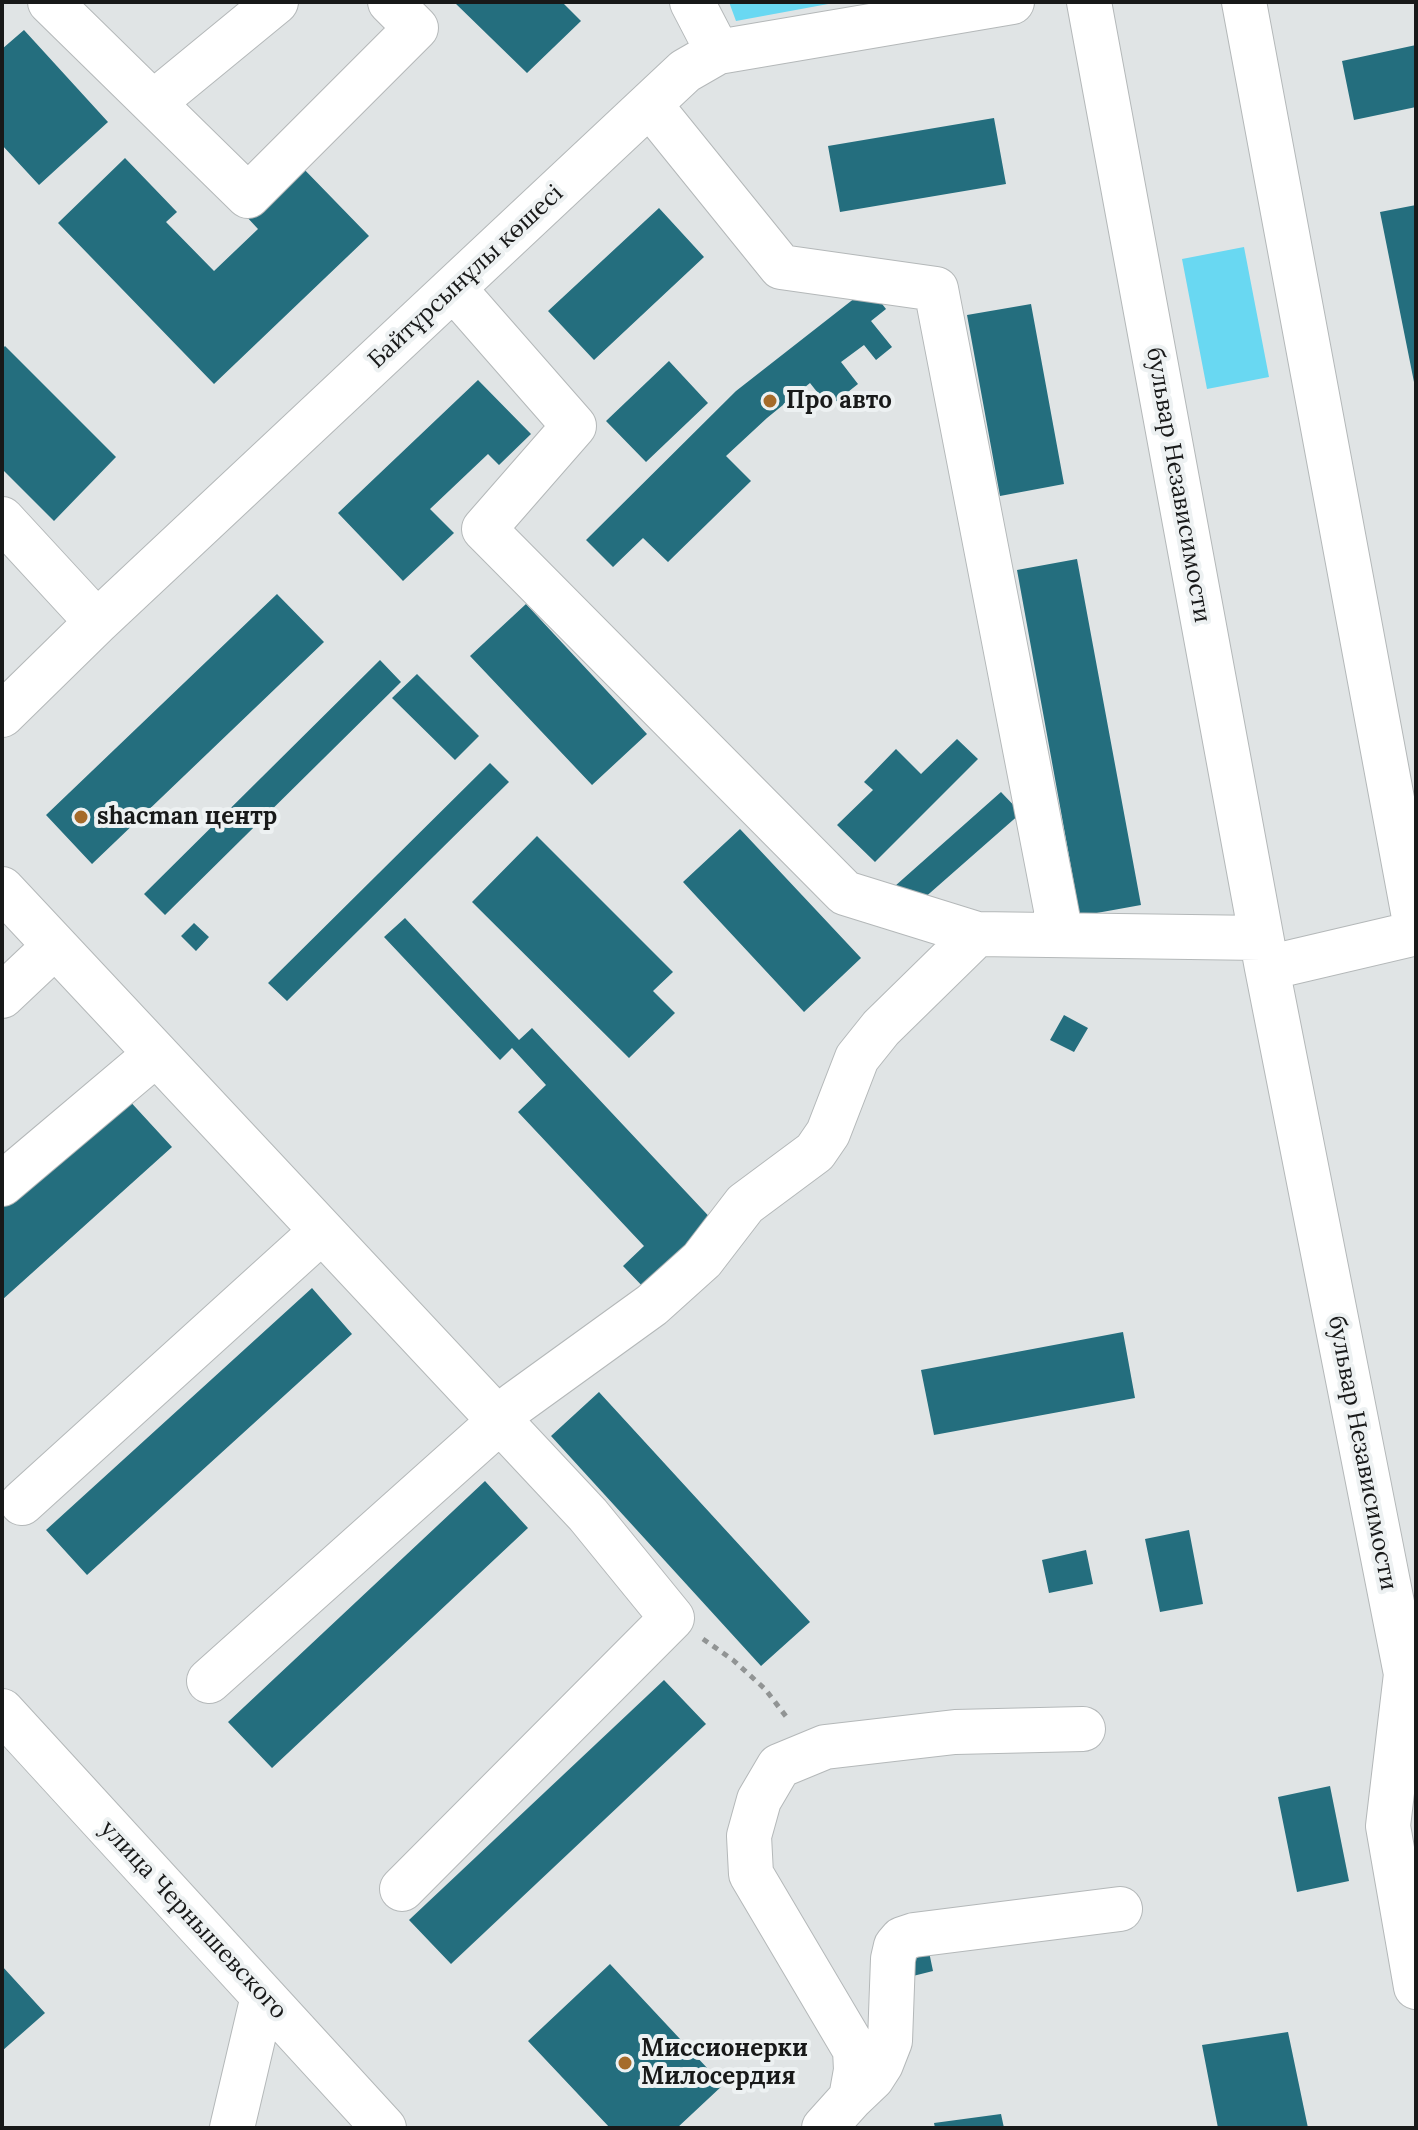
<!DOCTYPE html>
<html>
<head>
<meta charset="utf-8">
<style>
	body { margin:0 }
	#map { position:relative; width:1418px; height:2130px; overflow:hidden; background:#e0e4e5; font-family:Lora,serif }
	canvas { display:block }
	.frame { position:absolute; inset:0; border:4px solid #181919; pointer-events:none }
</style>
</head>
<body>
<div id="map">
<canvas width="1418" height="2130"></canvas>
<div class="frame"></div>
</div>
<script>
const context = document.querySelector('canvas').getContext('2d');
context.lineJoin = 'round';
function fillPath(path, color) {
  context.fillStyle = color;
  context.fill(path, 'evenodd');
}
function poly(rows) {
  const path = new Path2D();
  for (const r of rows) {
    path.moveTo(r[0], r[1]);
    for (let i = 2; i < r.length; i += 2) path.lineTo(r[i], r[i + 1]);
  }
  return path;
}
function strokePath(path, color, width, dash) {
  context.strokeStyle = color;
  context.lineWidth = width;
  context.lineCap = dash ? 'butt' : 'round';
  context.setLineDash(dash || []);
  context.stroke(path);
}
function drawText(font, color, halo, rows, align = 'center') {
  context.font = font + ' Lora,serif';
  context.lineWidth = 8;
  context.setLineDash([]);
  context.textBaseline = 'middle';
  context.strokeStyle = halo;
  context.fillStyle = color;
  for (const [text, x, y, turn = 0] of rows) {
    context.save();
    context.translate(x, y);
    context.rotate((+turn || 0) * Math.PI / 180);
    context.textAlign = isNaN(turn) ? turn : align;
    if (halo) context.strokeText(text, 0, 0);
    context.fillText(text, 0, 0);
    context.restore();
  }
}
fillPath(poly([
	[729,2,839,2,736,21],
	[1244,247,1269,377,1207,389,1182,259]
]), '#69d8f2');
fillPath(poly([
	[454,2,562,2,581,21,527,73],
	[24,30,108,122,39,185,2,145,2,49],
	[1416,45,1416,107,1354,120,1342,61],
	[994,118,1006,184,840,212,828,146],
	[125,158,177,212,166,222,214,271,258,229,245,215,299,164,369,236,214,384,58,223],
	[1416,205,1416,387,1415,387,1380,212],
	[659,208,704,257,594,360,548,311],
	[869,287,886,309,871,321,892,347,876,360,864,345,841,362,858,384,829,407,810,383,767,418,726,456,751,481,668,562,643,538,613,567,586,540,736,391],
	[1031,304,1064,484,1000,496,967,315],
	[5,346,116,457,54,521,2,469,2,349],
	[669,361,708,403,646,462,606,421],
	[478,380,531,434,499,465,488,454,430,509,454,533,403,581,338,513],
	[1077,559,1141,905,1080,916,1017,570],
	[277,594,324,642,92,864,46,815],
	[526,604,647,734,592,785,470,656],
	[380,660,401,682,165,915,144,894],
	[417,674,479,736,455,760,392,698],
	[957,739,978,759,875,862,837,825,873,790,864,782,896,749,921,774],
	[490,763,509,782,287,1001,268,983],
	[1001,792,1021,813,914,907,895,886],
	[740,829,861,958,804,1012,683,882],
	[537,836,673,972,653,991,675,1013,629,1058,472,902],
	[405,918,519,1040,532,1028,718,1226,647,1291,623,1266,644,1246,518,1112,546,1085,512,1048,500,1060,384,937],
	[194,923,209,937,196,951,181,936],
	[1064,1015,1088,1028,1074,1052,1050,1040],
	[126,1097,172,1147,2,1300,2,1208],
	[312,1288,352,1334,87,1575,46,1530],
	[1123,1332,1135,1398,934,1435,921,1370],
	[599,1392,810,1622,761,1666,551,1436],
	[485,1481,528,1528,272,1768,228,1722],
	[1189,1530,1203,1604,1160,1612,1145,1539],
	[1086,1550,1093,1584,1049,1593,1042,1560],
	[664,1680,706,1724,451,1964,409,1920],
	[1330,1786,1349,1881,1297,1892,1278,1797],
	[928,1947,933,1971,909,1977,904,1952],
	[610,1964,723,2085,677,2128,610,2128,528,2041],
	[2,1966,45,2013,2,2051],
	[1288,2032,1308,2128,1218,2128,1202,2045],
	[1001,2114,1004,2128,935,2128,934,2123]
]), '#246e7e');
const minor = poly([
	[50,2,248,196,416,28,390,2],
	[692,2,718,52],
	[1089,2,1267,968,1406,1674,1388,1826,1416,1987],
	[1244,2,1416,928],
	[153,103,276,2],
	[650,105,781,267,936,289,1061,935],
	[454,289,574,426,484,529,845,893,977,934,1261,938],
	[2,519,97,622],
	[2,715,97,622,685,71,718,52,1012,2],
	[2,889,588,1515,672,1618,402,1889],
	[1267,968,1416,933],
	[2,996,55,946],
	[2,1184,156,1054],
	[22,1503,322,1231],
	[209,1681,500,1421,515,1404,652,1305,702,1260,745,1204,815,1152,828,1133,857,1058,881,1028,977,934],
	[2,1711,384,2128],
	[851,2098,872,2078,881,2064,890,2041,893,1959,896,1946,902,1939,914,1935,1120,1909],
	[232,2128,263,1996],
	[824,2128,851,2098,856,2070,855,2050,751,1874,749,1836,759,1800,779,1766,825,1747,955,1732,1083,1729]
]);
strokePath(minor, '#b4b8b9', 46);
strokePath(poly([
	[703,1639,733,1660,765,1689,788,1719]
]), '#919494', 5, [6, 6]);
strokePath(minor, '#fff', 44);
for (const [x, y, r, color] of [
	[770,401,8,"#a56b2a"],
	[81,817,8,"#a56b2a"],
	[625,2063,8,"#a56b2a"]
]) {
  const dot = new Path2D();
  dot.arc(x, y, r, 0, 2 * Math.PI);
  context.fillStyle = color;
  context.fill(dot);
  strokePath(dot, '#edf1f2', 3);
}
drawText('24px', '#181919', '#edf1f2', [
	["Байтұрсынұлы көшесі",466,277,-43],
	["бульвар Независимости",1178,485,80],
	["бульвар Независимости",1362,1453,79],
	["улица Чернышевского",193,1920,47]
]);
drawText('bold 24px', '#181919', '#edf1f2', [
	["Про авто",786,401],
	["shacman центр",97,817],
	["Миссионерки",641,2049],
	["Милосердия",641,2077]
], 'left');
</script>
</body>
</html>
